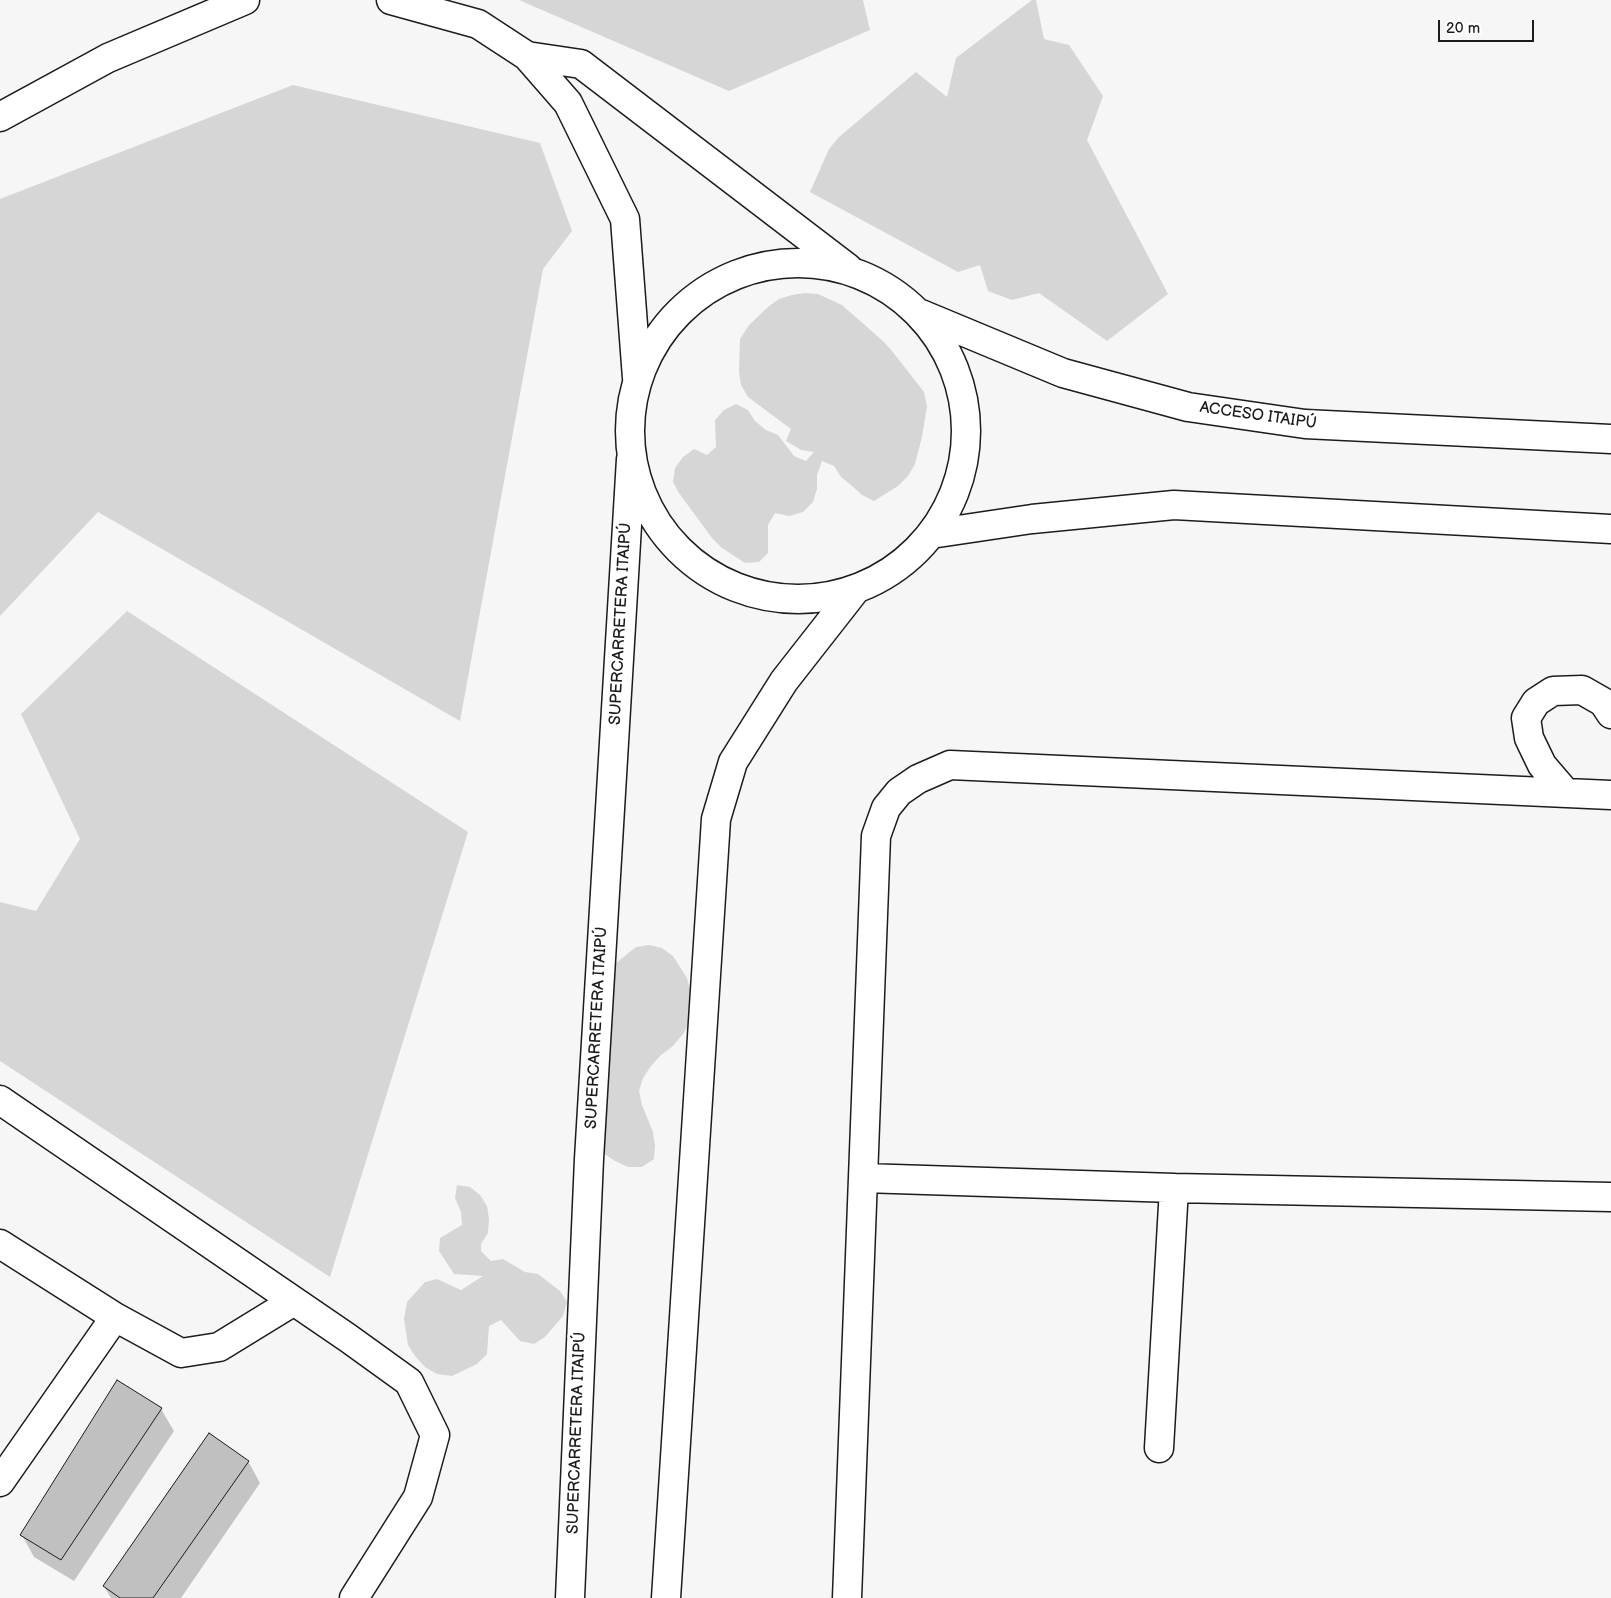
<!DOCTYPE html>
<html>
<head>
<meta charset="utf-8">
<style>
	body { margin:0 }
	#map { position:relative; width:1611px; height:1598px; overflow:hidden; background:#f6f6f6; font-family:"Balsamiq Sans",sans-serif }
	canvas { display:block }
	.scale { position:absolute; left:1438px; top:20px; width:96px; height:22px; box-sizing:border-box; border:2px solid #1c1c1c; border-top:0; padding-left:6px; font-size:15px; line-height:18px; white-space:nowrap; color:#1c1c1c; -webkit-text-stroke:4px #fff; paint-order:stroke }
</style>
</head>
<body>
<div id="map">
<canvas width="1611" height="1598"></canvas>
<div class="scale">20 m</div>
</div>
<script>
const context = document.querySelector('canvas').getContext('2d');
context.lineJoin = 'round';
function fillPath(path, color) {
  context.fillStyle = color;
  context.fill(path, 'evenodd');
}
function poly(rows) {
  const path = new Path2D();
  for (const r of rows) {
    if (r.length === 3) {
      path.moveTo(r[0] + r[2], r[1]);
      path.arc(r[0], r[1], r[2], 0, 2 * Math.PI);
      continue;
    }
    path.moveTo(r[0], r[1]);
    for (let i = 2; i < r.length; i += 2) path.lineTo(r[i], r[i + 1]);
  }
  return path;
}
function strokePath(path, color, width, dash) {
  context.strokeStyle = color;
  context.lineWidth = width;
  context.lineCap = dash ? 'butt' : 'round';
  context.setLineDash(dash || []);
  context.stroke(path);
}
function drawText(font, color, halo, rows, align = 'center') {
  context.font = font + ' "Balsamiq Sans",sans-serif';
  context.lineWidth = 5;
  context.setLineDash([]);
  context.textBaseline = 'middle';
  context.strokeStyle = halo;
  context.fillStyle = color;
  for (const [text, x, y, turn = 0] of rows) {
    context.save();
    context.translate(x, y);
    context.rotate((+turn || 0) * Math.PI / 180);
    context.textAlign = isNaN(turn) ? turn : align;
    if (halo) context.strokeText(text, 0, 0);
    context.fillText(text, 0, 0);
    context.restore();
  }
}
fillPath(poly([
	[519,0,863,0,870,30,729,91],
	[1032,0,1036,0,1044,39,1069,45,1103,96,1087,140,1168,294,1107,341,1039,293,1012,300,988,291,980,265,958,272,810,192,829,149,839,137,916,72,947,97,956,58],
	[293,85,540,143,572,231,543,269,460,721,98,512,0,616,0,199],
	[805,293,818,294,842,305,884,342,892,351,924,392,927,406,922,437,915,464,908,476,898,486,874,501,862,495,851,485,841,477,834,466,822,461,817,475,817,489,813,502,803,512,789,516,775,513,768,525,768,553,759,562,745,563,722,548,712,538,679,493,673,482,675,468,683,457,694,449,707,455,716,447,715,420,724,410,736,404,748,410,755,421,766,430,778,435,794,456,806,461,814,452,801,450,786,441,791,429,748,397,741,385,739,372,740,339,749,325,768,307,779,299,792,295],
	[127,611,468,832,330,1277,0,1061,0,902,36,911,80,839,21,714],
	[649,945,662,948,673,956,687,978,691,994,691,1008,690,1022,683,1034,673,1046,661,1055,651,1066,643,1078,639,1091,642,1105,653,1132,655,1146,654,1159,642,1167,628,1167,615,1161,603,1153,610,984,616,963,636,947],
	[457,1185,470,1187,480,1195,487,1206,489,1219,488,1233,481,1244,481,1251,491,1261,503,1259,525,1272,538,1274,560,1291,567,1302,563,1316,545,1337,534,1344,520,1341,501,1320,489,1326,487,1354,477,1364,452,1376,437,1374,425,1367,415,1356,408,1345,404,1319,407,1302,425,1282,437,1279,461,1290,483,1276,454,1274,439,1251,440,1238,462,1225,461,1212,455,1198]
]), '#d6d6d6');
fillPath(poly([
	[161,1409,174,1431,74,1581,34,1557,22,1535],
	[248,1461,260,1483,181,1598,111,1598,104,1586]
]), '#0003');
const building = poly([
	[117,1380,162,1408,61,1560,20,1535,117,1380],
	[209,1433,249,1461,153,1598,120,1598,103,1586,209,1433]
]);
fillPath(building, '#c0c0c0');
strokePath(building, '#1c1c1c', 1);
const minor = poly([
	[391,0,478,24,527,56,568,103,625,219,637,378],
	[527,56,581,64,848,268],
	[0,117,108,58,245,0],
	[798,431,168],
	[921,314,1063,373,1188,407,1305,424,1611,439],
	[931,534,1032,519,1174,505,1611,529],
	[1566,793,1542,765,1529,738,1526,718,1536,702,1553,691,1582,690,1603,702,1611,714],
	[0,1100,348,1338,409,1382,435,1435,418,1497,354,1598],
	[863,1178,1174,1188,1611,1197],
	[0,1244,115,1317,0,1482],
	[115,1317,181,1353,219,1347,294,1301],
	[1159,1448,1174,1188],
	[570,1598,589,1159,631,459],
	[666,1598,716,819,733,762,784,681,856,589],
	[847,1598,876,836,886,808,899,792,918,779,950,765,1611,795]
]);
strokePath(minor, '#1c1c1c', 31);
strokePath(minor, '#fff', 28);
drawText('16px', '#1c1c1c', '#fff', [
	["ACCESO ITAIPÚ",1258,416,8],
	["SUPERCARRETERA ITAIPÚ",621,624,-87],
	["SUPERCARRETERA ITAIPÚ",597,1028,-87],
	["SUPERCARRETERA ITAIPÚ",577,1433,-88]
]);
</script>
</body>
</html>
